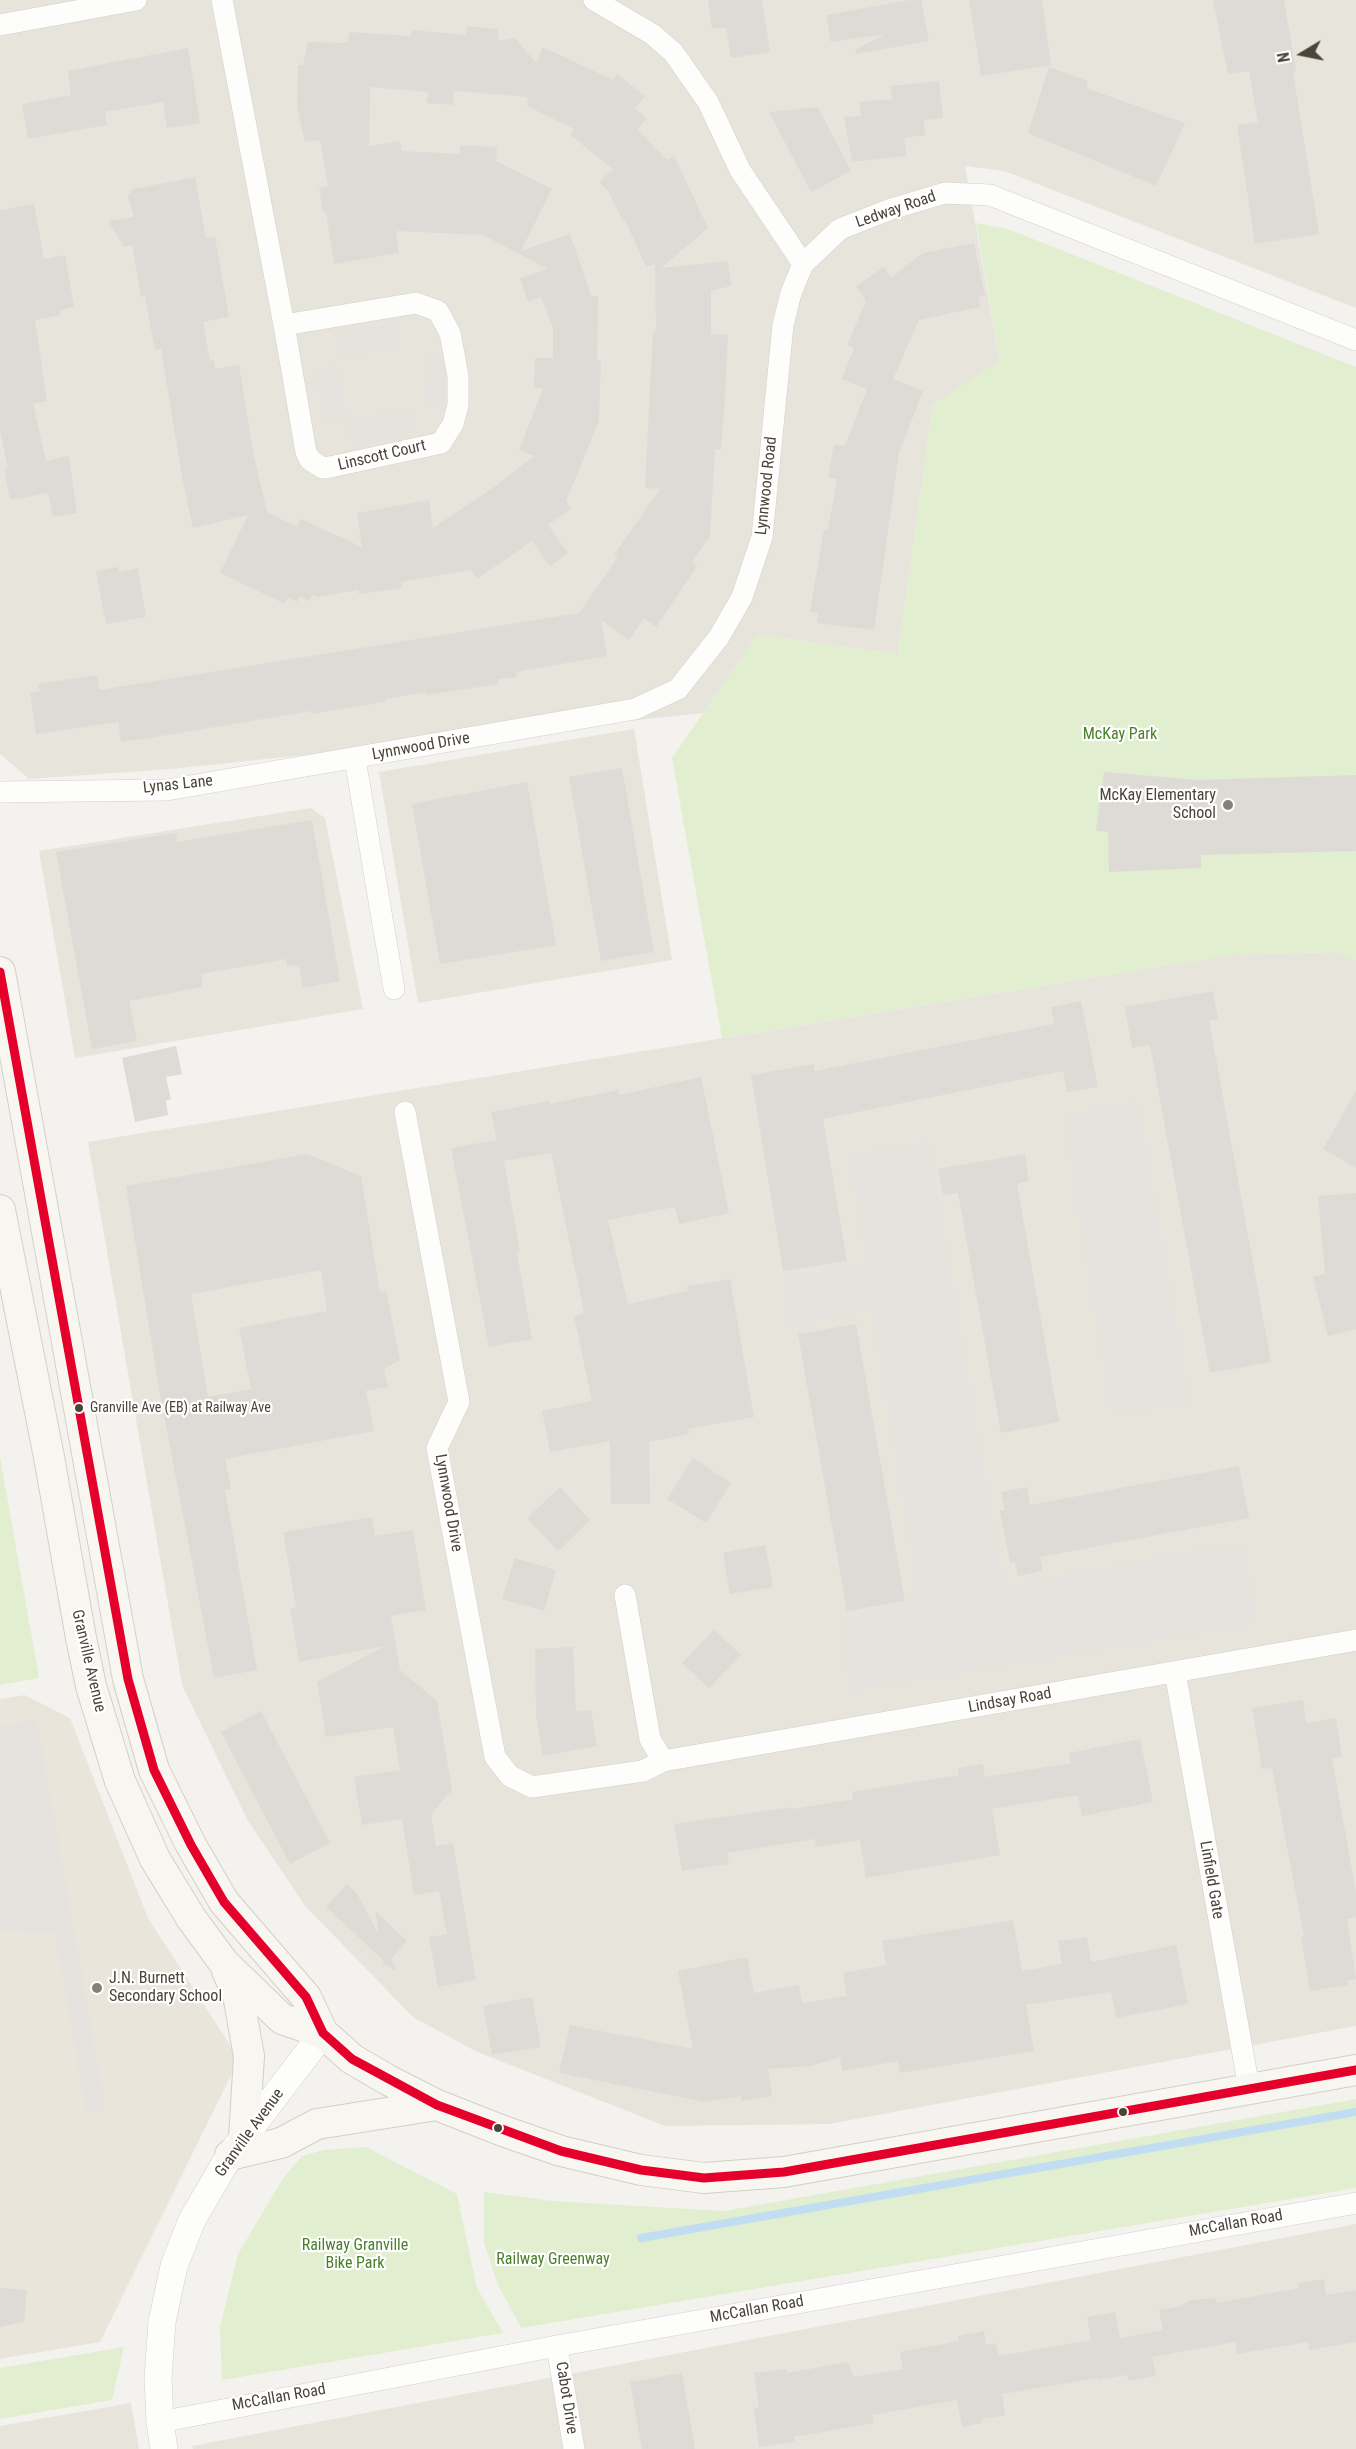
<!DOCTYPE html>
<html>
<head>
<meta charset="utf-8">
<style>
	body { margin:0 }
	#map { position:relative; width:1356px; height:2449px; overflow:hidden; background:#f4f2ee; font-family:"Roboto Condensed",sans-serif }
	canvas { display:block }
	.north { position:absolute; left:1272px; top:24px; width:60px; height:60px; -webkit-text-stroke:4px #fff; paint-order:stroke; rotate:260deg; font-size:16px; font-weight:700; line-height:24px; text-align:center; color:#4b4439 }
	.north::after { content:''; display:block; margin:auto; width:21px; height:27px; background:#4b4439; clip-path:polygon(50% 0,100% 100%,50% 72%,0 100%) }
</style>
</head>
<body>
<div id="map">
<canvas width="1356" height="2449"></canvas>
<div class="north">N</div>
</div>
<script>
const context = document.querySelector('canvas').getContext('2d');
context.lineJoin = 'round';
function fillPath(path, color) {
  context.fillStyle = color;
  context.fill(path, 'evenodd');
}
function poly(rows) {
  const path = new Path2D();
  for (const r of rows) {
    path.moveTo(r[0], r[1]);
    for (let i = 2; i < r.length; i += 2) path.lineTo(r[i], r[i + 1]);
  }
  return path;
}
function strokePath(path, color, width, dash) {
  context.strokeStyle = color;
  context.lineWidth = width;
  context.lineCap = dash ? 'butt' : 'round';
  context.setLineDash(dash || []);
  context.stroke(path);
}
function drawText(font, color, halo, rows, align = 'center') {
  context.font = font + ' "Roboto Condensed",sans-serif';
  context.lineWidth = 4.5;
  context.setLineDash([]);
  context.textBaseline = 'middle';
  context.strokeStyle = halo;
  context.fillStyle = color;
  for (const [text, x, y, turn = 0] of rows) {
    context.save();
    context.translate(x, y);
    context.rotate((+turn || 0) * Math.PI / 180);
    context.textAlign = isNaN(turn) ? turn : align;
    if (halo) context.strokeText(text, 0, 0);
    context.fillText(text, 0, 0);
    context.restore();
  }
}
fillPath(poly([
	[0,0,1356,0,1356,308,1004,171,965,166,1000,362,933,404,898,654,758,635,703,713,171,769,29,779,0,754],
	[634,729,672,960,418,1003,379,772],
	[311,808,325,818,363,1009,75,1058,39,851],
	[1333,952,1356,960,1356,2026,829,2124,665,2126,475,2051,413,2017,306,1907,248,1821,182,1685,88,1142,1230,955],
	[1356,2224,1356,2449,193,2449,192,2446],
	[131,2403,139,2449,0,2449,0,2426]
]), '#e7e4dc');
fillPath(poly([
	[25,1695,70,1718,148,1918,239,2059,100,2342,0,2359,0,1699]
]), '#eae5da');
fillPath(poly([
	[976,223,1008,229,1356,367,1356,960,1332,952,1230,955,722,1038,672,758,757,635,898,654,933,404,1000,361],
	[0,1457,39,1678,0,1685],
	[1356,2099,1356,2188,521,2328,497,2283,484,2242,484,2192,552,2201,724,2211],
	[366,2147,457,2194,477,2288,503,2333,222,2380,220,2328,238,2254,284,2177,302,2156,324,2150],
	[124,2347,112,2400,0,2419,0,2368]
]), '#e1eecf');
fillPath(poly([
	[399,323,402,349,341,357,337,331],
	[427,356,448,358,444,408,423,406],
	[338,365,348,419,323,423,314,369],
	[413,408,417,432,352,444,347,420],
	[1138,1101,1190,1402,1112,1416,1063,1116],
	[928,1141,1004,1586,1243,1542,1258,1624,850,1692,839,1618,920,1605,871,1311,789,1326,783,1278,866,1264,849,1154],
	[37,1720,106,2110,86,2113,55,1934,0,1932,0,1726]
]), '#e6e3df');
strokePath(poly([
	[641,2238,1356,2112]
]), '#c0ddf1', 8);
fillPath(poly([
	[708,0,762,0,770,52,731,58,726,27,712,29],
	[910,0,921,0,929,41,856,54,855,50,885,34,831,42,826,15],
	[969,0,1042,0,1051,65,981,76],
	[1213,0,1284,0,1296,71,1293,72,1319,234,1255,244,1237,125,1258,122,1249,71,1228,74],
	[467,26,497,29,499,41,515,38,536,63,543,47,613,80,617,74,645,96,635,109,647,118,637,129,667,160,674,156,708,228,661,268,728,261,731,286,711,291,711,334,728,335,725,395,721,450,715,449,710,536,692,562,697,566,656,627,644,618,629,640,601,620,607,656,516,672,517,677,498,679,499,684,426,695,426,692,385,699,385,702,311,714,311,711,137,740,121,741,118,722,36,734,30,693,40,691,38,684,97,675,99,690,579,613,618,557,614,555,660,489,645,488,653,331,656,331,655,264,646,267,625,220,623,221,608,191,599,182,613,169,570,135,574,129,527,106,528,97,454,91,453,105,427,103,428,92,370,87,369,146,400,141,402,151,460,154,460,145,497,147,496,161,552,189,521,251,570,234,591,296,598,296,597,360,601,360,599,421,566,501,571,508,548,525,568,553,550,566,532,541,477,579,471,570,401,582,402,588,359,594,358,590,317,597,312,595,309,601,300,596,297,602,288,597,285,604,220,573,248,515,193,528,183,482,161,349,155,350,145,296,141,297,132,245,124,247,108,221,134,217,128,196,133,189,195,177,206,238,215,237,229,317,203,322,210,361,214,360,215,369,239,365,254,456,267,512,297,527,301,519,362,547,357,513,429,500,433,528,493,488,534,456,519,450,543,389,534,388,535,358,553,358,553,328,541,297,528,302,520,278,548,269,483,235,396,231,399,253,334,264,326,212,323,212,319,188,328,186,320,140,305,142,297,106,298,65,303,65,308,42,347,43,350,32,411,36,411,30,466,35],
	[188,48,200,123,167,128,163,102,105,112,107,125,28,139,22,104,71,95,68,71],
	[1049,67,1088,81,1086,88,1185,123,1156,186,1028,133],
	[939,81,943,118,924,120,925,135,904,138,907,156,852,162,844,117,861,116,859,102,892,99,890,86],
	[818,107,851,171,811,192,769,112],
	[34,204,44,259,65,255,74,307,60,310,61,315,35,320,47,401,33,404,46,461,69,456,77,513,53,517,48,493,10,500,4,469,8,468,0,431,0,210],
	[974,243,985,296,978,297,980,307,919,320,893,379,923,391,899,453,874,630,817,623,818,613,810,612,824,529,828,530,837,479,828,478,834,444,845,446,867,389,842,379,854,348,847,345,866,301,856,286,884,267,891,278,923,253],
	[119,567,119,572,138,568,146,617,106,624,96,571],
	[622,768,654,952,601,961,569,777],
	[1104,772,1199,780,1356,775,1356,851,1201,855,1201,868,1109,872,1108,832,1096,831],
	[527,782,556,945,440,964,412,804],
	[312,820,340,981,303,988,299,965,287,966,286,959,201,974,203,987,129,1001,137,1041,92,1049,56,852,176,833,177,842],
	[1213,991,1218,1019,1209,1020,1271,1362,1210,1373,1150,1045,1132,1048,1125,1007],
	[1081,1001,1098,1087,1067,1092,1063,1071,823,1119,847,1261,783,1271,751,1075,814,1064,815,1071,1054,1024,1051,1007],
	[176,1046,182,1074,166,1077,171,1099,166,1101,168,1115,135,1122,122,1058],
	[701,1077,729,1213,679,1224,675,1207,608,1220,628,1304,688,1291,687,1286,730,1279,754,1417,688,1429,689,1434,649,1442,650,1504,611,1504,610,1441,550,1452,542,1411,592,1401,574,1316,584,1313,551,1153,504,1161,520,1252,517,1253,532,1339,489,1347,451,1148,497,1140,491,1112,549,1101,550,1104,618,1090,619,1095],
	[1356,1091,1356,1168,1323,1149],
	[307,1154,361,1176,380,1292,386,1290,400,1360,384,1369,388,1387,366,1391,374,1431,225,1459,231,1489,225,1490,257,1670,214,1678,160,1394,126,1186],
	[321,1270,327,1311,239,1328,251,1389,208,1397,191,1294],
	[1025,1154,1029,1181,1017,1184,1059,1422,1001,1433,958,1193,943,1195,938,1169],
	[1356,1193,1356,1329,1328,1336,1313,1277,1325,1274,1318,1196],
	[856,1324,905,1601,847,1611,798,1334],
	[693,1458,731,1483,706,1523,667,1499],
	[1239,1466,1249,1518,1040,1557,1043,1571,1018,1576,1015,1562,1010,1563,1000,1511,1005,1510,1001,1492,1027,1487,1030,1505],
	[560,1487,590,1520,558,1551,527,1518],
	[372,1517,375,1536,413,1530,426,1610,391,1616,400,1670,437,1701,452,1790,431,1814,436,1846,453,1843,476,1980,438,1987,429,1937,447,1934,439,1891,414,1895,402,1819,362,1825,354,1777,400,1770,393,1727,326,1737,317,1682,385,1646,299,1662,290,1608,296,1607,283,1532],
	[765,1545,773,1587,730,1594,723,1553],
	[515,1558,556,1570,544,1611,502,1599],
	[714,1630,741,1655,709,1688,682,1663],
	[573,1647,576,1712,591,1710,597,1746,543,1756,536,1716,535,1649],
	[1303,1700,1306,1723,1336,1718,1342,1757,1332,1758,1356,1893,1356,1917,1347,1919,1356,1979,1347,1981,1348,1985,1310,1991,1301,1937,1304,1937,1272,1768,1262,1769,1252,1708],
	[261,1711,330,1843,290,1864,221,1732],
	[1140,1739,1153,1802,1082,1816,1078,1795,992,1809,1000,1855,866,1878,860,1840,816,1847,815,1839,727,1853,729,1864,682,1871,674,1824,793,1807,794,1809,853,1799,852,1792,959,1775,958,1768,983,1764,985,1777,1071,1763,1069,1753],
	[347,1884,357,1894,379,1935,375,1911,407,1941,391,1959,396,1968,394,1970,386,1964,384,1966,383,1960,326,1907],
	[1013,1920,1022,1971,1062,1964,1058,1941,1087,1937,1091,1962,1176,1945,1188,2004,1116,2018,1111,1992,1026,2005,1034,2051,900,2073,898,2061,842,2071,840,2057,811,2066,768,2069,772,2096,742,2101,741,2096,705,2102,559,2073,570,2025,693,2049,678,1971,747,1957,754,1993,799,1985,802,2003,847,1996,843,1973,886,1965,882,1941],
	[532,1997,541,2047,492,2055,483,2006],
	[1324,2279,1326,2295,1356,2290,1356,2342,1309,2350,1308,2342,1237,2354,1235,2342,1152,2357,1156,2376,1128,2381,1127,2375,1098,2380,1098,2378,1002,2394,1005,2415,982,2419,983,2423,962,2427,957,2400,872,2415,874,2423,794,2437,795,2442,759,2447,754,2408,759,2408,754,2373,787,2369,787,2373,848,2362,854,2377,903,2369,900,2352,959,2341,958,2336,984,2331,986,2345,996,2343,999,2356,1091,2340,1087,2317,1115,2312,1120,2338,1163,2330,1159,2310,1181,2306,1190,2300,1216,2298,1217,2303,1299,2288,1298,2283],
	[0,2288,27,2290,24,2322,0,2327],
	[682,2373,695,2449,642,2449,630,2382]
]), '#dedbd6');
const minor = poly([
	[222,0,284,325,306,452,310,460,323,468,330,467,441,443,453,424,458,405,458,376,450,333,438,311,416,303,284,325],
	[594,0,652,34,673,52,708,102,740,170,803,264],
	[0,25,136,0],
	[355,759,394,989],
	[0,792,167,790,635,709,678,689,719,637,742,597,762,537,783,325,791,293,803,264,840,229,891,209,945,193,990,195,1356,340],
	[405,1112,459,1402,437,1448,495,1757,510,1776,532,1787,643,1771,663,1761,1356,1640],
	[625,1595,650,1739,663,1761],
	[1175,1672,1249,2088],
	[557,2346,574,2449],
	[160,2422,557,2346,1356,2203]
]);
const tertiary = poly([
	[164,2449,160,2422,158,2378,162,2322,174,2266,192,2220,230,2155,323,2033]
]);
const secondary = poly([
	[0,972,128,1679,154,1770,191,1845,224,1902,306,1997,323,2033],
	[0,1210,49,1457,81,1638,91,1686,120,1781,155,1859,191,1918,224,1963,282,2019,323,2033,352,2059,388,2080,437,2105,503,2131,561,2151,641,2170,704,2178,784,2172,1356,2070],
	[227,1971,238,1995,249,2056,244,2138],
	[230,2155,281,2143,317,2124,437,2105]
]);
strokePath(minor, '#d2d0cb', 22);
strokePath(tertiary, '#d2d0cb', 28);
strokePath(secondary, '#d3cfc5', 32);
strokePath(minor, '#fdfdfc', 21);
strokePath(tertiary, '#fdfdfc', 27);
strokePath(secondary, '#f7f6f1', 30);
strokePath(poly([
	[0,972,128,1679,154,1770,191,1845,224,1902,306,1997,323,2033,352,2059,437,2105,561,2151,641,2170,704,2178,784,2172,1356,2070]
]), '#e4002b', 9);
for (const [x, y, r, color] of [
	[1228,805,6,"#868178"],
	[79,1408,5,"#4b4439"],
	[97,1988,6,"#868178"],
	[1123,2112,5,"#4b4439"],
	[498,2128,5,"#4b4439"]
]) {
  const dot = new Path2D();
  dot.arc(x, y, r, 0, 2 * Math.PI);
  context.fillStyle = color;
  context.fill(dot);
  strokePath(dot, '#fff', 2);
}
drawText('14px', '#4b4439', '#fff', [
	["Granville Ave (EB) at Railway Ave",90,1408]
], 'left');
drawText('16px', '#4b4439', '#fff', [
	["Ledway Road",896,210,-19],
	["Linscott Court",382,456,-13],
	["Lynnwood Road",767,486,-84],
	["Lynnwood Drive",421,747,-10],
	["Lynas Lane",178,785,-6],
	["Lynnwood Drive",448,1503,80],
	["Granville Avenue",88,1661,77],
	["Lindsay Road",1010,1701,-10],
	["Linfield Gate",1211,1880,80],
	["Granville Avenue",250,2133,-54],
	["McCallan Road",1236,2224,-10],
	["McCallan Road",757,2310,-10],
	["McCallan Road",279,2398,-10],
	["Cabot Drive",566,2398,81]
]);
drawText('16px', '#4a7f2a', '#fff', [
	["McKay Park",1120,735],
	["Railway Granville",355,2246],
	["Bike Park",355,2264],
	["Railway Greenway",553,2260]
]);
drawText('16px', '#4b4439', '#fff', [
	["McKay Elementary",1216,796],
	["School",1216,814],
	["J.N. Burnett",109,1979,"left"],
	["Secondary School",109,1997,"left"]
], 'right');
</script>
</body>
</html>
